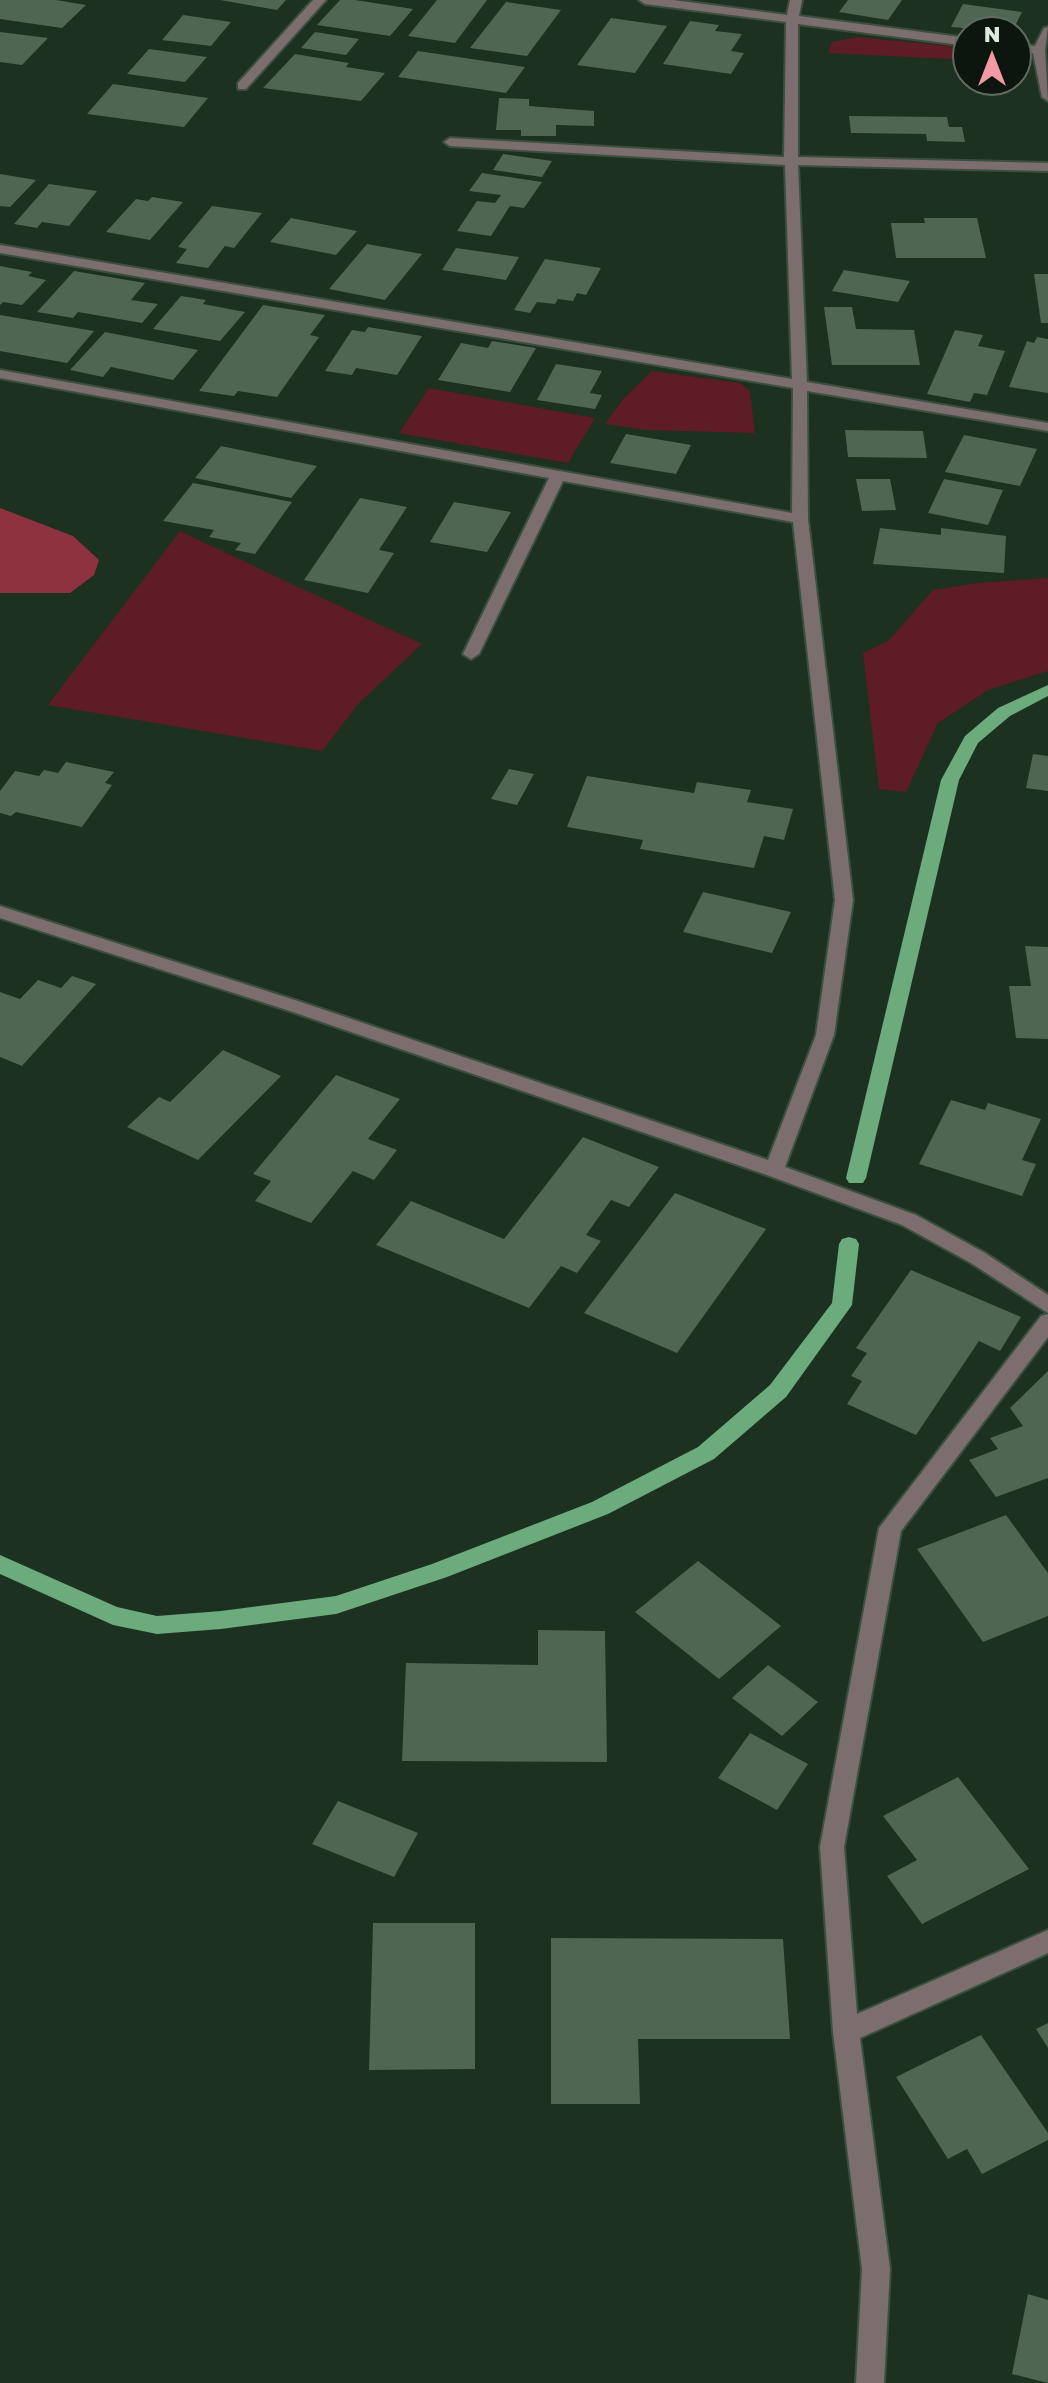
<!DOCTYPE html>
<html>
<head>
<meta charset="utf-8">
<style>
	body { margin:0 }
	#map { position:relative; width:1048px; height:2383px; overflow:hidden; background:#1c3120; font-family:"Golos Text",sans-serif }
	canvas { display:block }
	.north { position:absolute; left:952px; top:16px; width:80px; height:80px; box-sizing:border-box; background:#0d160e; border:2px solid #606b62; border-radius:50%; rotate:0deg; font-size:22px; font-weight:700; line-height:32px; text-align:center; color:#ddebdf }
	.north::after { content:''; display:block; margin:auto; width:28px; height:36px; background:#f49aa2; clip-path:polygon(50% 0,100% 100%,50% 72%,0 100%) }
</style>
</head>
<body>
<div id="map">
<canvas width="1048" height="2383"></canvas>
<div class="north">N</div>
</div>
<script>
const context = document.querySelector('canvas').getContext('2d');
context.lineJoin = 'round';
function fillPath(path, color) {
  context.fillStyle = color;
  context.fill(path, 'evenodd');
}
function poly(rows) {
  const path = new Path2D();
  for (const r of rows) {
    path.moveTo(r[0], r[1]);
    for (let i = 2; i < r.length; i += 2) path.lineTo(r[i], r[i + 1]);
  }
  return path;
}
function strokePath(path, color, width, dash) {
  context.strokeStyle = color;
  context.lineWidth = width;
  context.lineCap = dash ? 'butt' : 'round';
  context.setLineDash(dash || []);
  context.stroke(path);
}
fillPath(poly([
	[858,37,968,48,968,60,828,53,832,42],
	[652,371,740,383,750,391,755,433,645,430,605,424,623,399],
	[429,388,595,418,568,463,399,433],
	[180,531,296,586,422,644,359,703,322,751,48,705],
	[1048,578,1048,671,988,690,938,723,906,792,879,789,863,653,888,641,933,590,978,583]
]), '#5d1c26');
fillPath(poly([
	[0,508,73,536,99,560,94,575,70,593,0,593]
]), '#8f3240');
fillPath(poly([
	[1048,685,1048,696,1010,716,978,743,959,780,866,1178,863,1183,849,1183,846,1178,941,780,965,736,998,708,1048,685],
	[849,1237,856,1239,859,1244,852,1305,786,1397,714,1459,608,1514,447,1577,336,1614,221,1629,157,1634,113,1625,0,1574,0,1555,117,1607,157,1616,221,1611,336,1596,432,1564,592,1502,698,1447,770,1385,832,1303,839,1244,842,1239,849,1237]
]), '#6cab7c');
fillPath(poly([
	[0,0,56,0,86,5,62,28,0,19],
	[220,0,286,0,277,10],
	[340,0,355,0,413,9,390,36,317,25],
	[437,0,487,0,455,43,408,36],
	[848,0,902,0,888,20,839,12],
	[506,2,561,10,527,56,470,48],
	[963,4,1022,12,1012,32,951,27],
	[183,15,231,22,211,46,162,40],
	[611,18,667,26,635,73,577,65],
	[690,21,719,25,715,31,742,34,731,51,744,53,731,74,663,64],
	[0,32,48,38,22,65,0,62],
	[315,32,359,39,346,55,301,48],
	[149,49,207,57,185,82,127,74],
	[418,51,525,67,506,93,398,77],
	[295,54,349,63,346,67,385,73,361,101,263,88],
	[113,84,208,98,184,127,87,114],
	[499,98,529,99,529,106,594,111,594,126,556,125,556,136,521,136,521,130,496,130],
	[849,116,947,117,949,127,962,127,965,142,927,141,926,134,851,133],
	[503,154,552,161,542,177,493,170],
	[482,173,542,182,524,208,510,206,491,236,457,231,477,201,495,203,501,195,469,191],
	[0,174,36,180,10,207,0,206],
	[49,184,97,191,69,226,42,222,37,228,14,224],
	[152,197,183,202,150,240,106,232,136,199,148,201],
	[212,206,262,213,234,248,225,246,208,268,176,263,187,249,178,247],
	[291,218,357,231,336,255,270,242],
	[924,218,977,218,986,258,896,258,891,223,925,223],
	[367,244,422,254,385,300,329,289],
	[456,248,519,257,506,280,442,270],
	[545,259,601,268,586,295,577,293,573,301,558,299,555,304,537,302,530,313,514,310],
	[0,266,32,272,28,276,46,280,22,305,3,302,0,305],
	[844,270,910,281,898,302,832,291],
	[74,271,145,283,131,300,158,304,142,323,78,312,73,318,37,312],
	[1034,274,1048,274,1048,323,1041,323],
	[181,296,206,300,203,304,245,312,220,341,153,329],
	[263,305,325,315,310,335,319,337,277,397,238,391,234,396,199,391],
	[824,307,852,307,856,329,914,330,920,365,832,365],
	[0,315,94,331,67,363,0,351],
	[368,327,422,336,397,375,356,368,352,375,325,371,352,330,365,332],
	[955,330,983,335,978,346,1005,351,987,395,974,393,970,402,927,394],
	[105,332,198,350,173,380,111,367,103,377,70,370],
	[1037,337,1048,339,1048,393,1009,387,1027,341,1034,343],
	[492,341,536,348,510,392,438,380,461,343,488,348],
	[556,364,602,371,590,393,602,395,595,409,537,400],
	[845,430,923,431,927,458,848,457],
	[626,434,691,445,676,474,610,463],
	[964,435,1037,449,1020,486,945,472],
	[221,446,317,466,291,498,195,478],
	[856,479,890,479,896,510,862,511],
	[944,479,1003,490,988,525,928,513],
	[193,483,292,502,255,554,235,550,241,543,209,537,214,530,163,521],
	[360,498,407,507,379,550,394,553,368,593,304,580],
	[454,502,511,512,487,552,430,542],
	[880,528,941,535,941,528,1006,536,1004,573,873,564],
	[1033,754,1048,756,1048,791,1026,788],
	[66,762,114,772,105,783,112,785,82,827,16,812,11,816,0,813,0,791,15,771,39,776,44,770,58,773],
	[509,769,534,774,517,805,491,799],
	[587,776,694,793,697,782,751,790,747,802,793,809,784,840,764,836,754,868,640,849,643,840,567,827],
	[703,892,791,912,772,953,683,932],
	[1025,946,1048,947,1048,1039,1016,1038,1009,986,1031,986],
	[72,976,96,984,22,1066,0,1057,0,992,20,999,38,980,61,988],
	[223,1050,281,1076,198,1160,127,1127,159,1097,170,1102],
	[336,1075,400,1099,368,1139,397,1150,374,1180,353,1171,311,1223,255,1201,271,1181,253,1174],
	[951,1100,985,1110,988,1103,1041,1119,1022,1160,1036,1164,1022,1196,919,1164],
	[583,1137,659,1167,629,1207,611,1200,586,1235,601,1241,577,1273,561,1266,529,1308,376,1245,411,1201,504,1239],
	[675,1193,766,1229,677,1353,584,1313],
	[911,1270,1021,1317,1000,1351,979,1341,916,1435,847,1404,862,1381,851,1376,867,1353,856,1348],
	[1048,1371,1048,1478,996,1497,969,1460,998,1449,990,1438,1023,1426,1010,1408],
	[1006,1515,1048,1573,1048,1616,983,1642,917,1549],
	[698,1561,781,1626,719,1679,635,1612],
	[538,1630,605,1631,607,1762,402,1761,406,1663,538,1665],
	[768,1665,818,1702,782,1736,732,1698],
	[750,1733,808,1764,777,1810,718,1778],
	[958,1777,1029,1869,922,1924,887,1876,917,1860,883,1816],
	[338,1801,418,1833,394,1877,312,1844],
	[373,1923,475,1923,475,2069,369,2070],
	[551,1938,783,1939,790,2039,638,2039,640,2104,551,2104],
	[1048,2023,1048,2048,1036,2029],
	[981,2035,1048,2133,1048,2140,982,2174,967,2149,948,2159,896,2077],
	[1028,2294,1048,2300,1048,2383,1012,2374]
]), '#4f6653');
const minor = poly([
	[313,0,326,0,246,89,238,89,238,83,313,0],
	[639,0,673,0,787,15,790,0,802,0,799,16,968,38,968,46,798,24,798,157,1048,163,1048,171,798,165,807,382,1048,423,1048,431,807,391,808,519,853,900,834,1035,785,1167,916,1215,985,1253,1048,1295,1048,1313,971,1263,902,1225,767,1175,287,1010,0,918,0,906,301,1002,768,1160,816,1035,835,900,793,522,563,481,479,654,471,659,463,654,549,478,0,378,0,370,792,513,793,388,0,253,0,245,792,379,785,165,450,146,444,142,450,138,784,157,786,22,645,4,639,0],
	[1048,27,1045,50,1048,101,1042,97,1033,53,1016,52,1016,44,1035,46,1044,28,1048,27],
	[1048,1314,1048,1337,901,1531,844,1847,857,2014,1048,1930,1048,1953,860,2038,890,2269,884,2383,856,2383,862,2269,833,2032,820,1847,879,1528,1041,1316,1048,1314]
]);
strokePath(minor, '#3b4f3f', 4);
fillPath(minor, '#7c6d6e');
</script>
</body>
</html>
